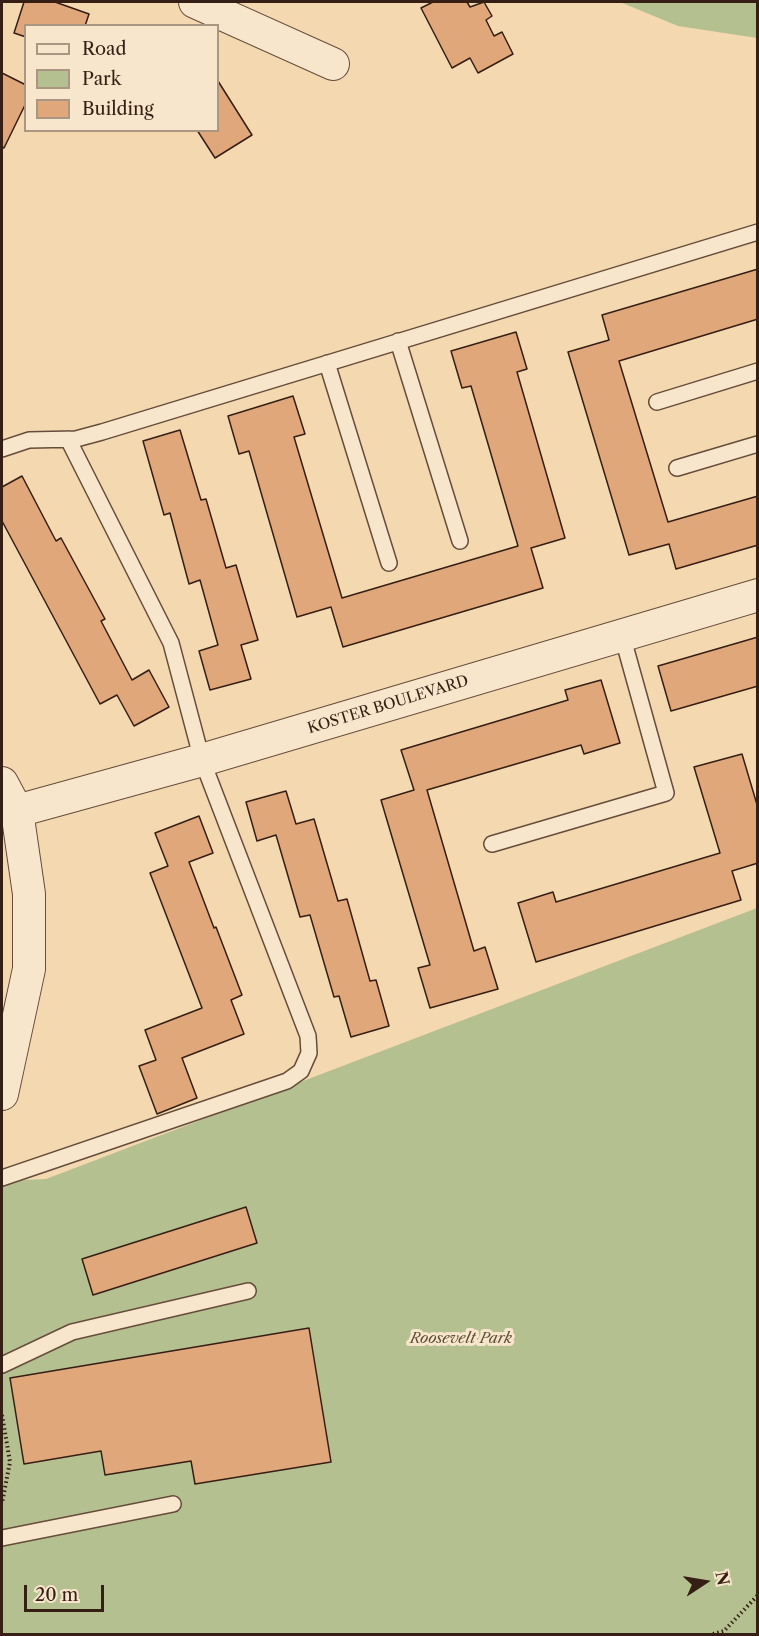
<!DOCTYPE html>
<html>
<head>
<meta charset="utf-8">
<style>
	body { margin:0 }
	#map { position:relative; width:759px; height:1636px; overflow:hidden; background:#f4d8b0; font-family:"Libre Caslon Text",serif }
	canvas { display:block }
	.frame { position:absolute; inset:0; border:3px solid #351e14; pointer-events:none }
	.legend { position:absolute; left:24px; top:24px; width:195px; height:108px; box-sizing:border-box; background:#f8e6cc; border:2px solid #aa9682; margin:0; padding:8px 10px; list-style:none; font-size:18px; color:#351e14 }
	.legend li { display:flex; align-items:center; gap:12px; height:30px }
	.legend b { width:30px; border:2px solid #aa9682 }
	.north { position:absolute; left:675px; top:1552px; width:60px; height:60px; -webkit-text-stroke:4px #f8e6cc; paint-order:stroke; rotate:78deg; font-size:16px; font-weight:700; line-height:24px; text-align:center; color:#351e14 }
	.north::after { content:''; display:block; margin:auto; width:21px; height:27px; background:#351e14; clip-path:polygon(50% 0,100% 100%,50% 72%,0 100%) }
	.scale { position:absolute; left:24px; top:1585px; width:80px; height:27px; box-sizing:border-box; border:3px solid #351e14; border-top:0; padding-left:8px; font-size:18px; line-height:21px; white-space:nowrap; color:#351e14; -webkit-text-stroke:4px #f8e6cc; paint-order:stroke }
</style>
</head>
<body>
<div id="map">
<canvas width="759" height="1636"></canvas>
<div class="frame"></div>
<ul class="legend">
<li><b style="height:8px;background:#f8e6cc"></b>Road</li>
<li><b style="height:16px;background:#b5c090"></b>Park</li>
<li><b style="height:16px;background:#e0a77b"></b>Building</li>
</ul>
<div class="north">N</div>
<div class="scale">20 m</div>
</div>
<script>
const context = document.querySelector('canvas').getContext('2d');
context.lineJoin = 'round';
function fillPath(path, color) {
  context.fillStyle = color;
  context.fill(path, 'evenodd');
}
function poly(rows) {
  const path = new Path2D();
  for (const r of rows) {
    path.moveTo(r[0], r[1]);
    for (let i = 2; i < r.length; i += 2) path.lineTo(r[i], r[i + 1]);
  }
  return path;
}
function strokePath(path, color, width, dash) {
  context.strokeStyle = color;
  context.lineWidth = width;
  context.lineCap = dash ? 'butt' : 'round';
  context.setLineDash(dash || []);
  context.stroke(path);
}
function drawText(font, color, halo, rows, align = 'center') {
  context.font = font + ' "Libre Caslon Text",serif';
  context.lineWidth = 6;
  context.setLineDash([]);
  context.textBaseline = 'middle';
  context.strokeStyle = halo;
  context.fillStyle = color;
  for (const [text, x, y, turn = 0] of rows) {
    context.save();
    context.translate(x, y);
    context.rotate((+turn || 0) * Math.PI / 180);
    context.textAlign = isNaN(turn) ? turn : align;
    if (halo) context.strokeText(text, 0, 0);
    context.fillText(text, 0, 0);
    context.restore();
  }
}
fillPath(poly([
	[620,2,757,2,757,38,678,26],
	[757,908,757,1634,2,1634,2,1181,46,1179]
]), '#b5c090');
const building = poly([
	[24,2,55,2,89,14,85,26,26,26,26,37,14,33,24,2],
	[433,2,467,2,470,7,484,2,492,16,486,20,494,36,502,32,513,54,478,73,470,58,452,68,421,8,433,2],
	[2,73,26,85,26,103,4,148,2,147,2,73],
	[218,81,252,135,215,158,197,130,218,130,218,81],
	[758,269,758,319,619,361,668,522,758,496,758,545,676,569,669,544,629,555,568,352,609,340,602,315,758,269],
	[516,332,527,369,517,372,565,538,531,548,543,588,343,647,331,607,297,617,249,451,239,454,228,416,293,396,305,434,294,437,342,598,518,546,471,386,462,388,451,351,516,332],
	[180,430,201,500,206,499,226,568,236,565,258,640,241,645,251,679,210,690,199,651,218,645,200,580,189,584,170,513,164,515,143,441,180,430],
	[22,476,56,541,61,538,105,619,101,621,132,680,149,670,169,707,134,726,117,695,100,704,2,521,2,487,22,476],
	[758,637,758,686,671,711,658,666,758,637],
	[601,680,620,743,584,754,581,745,427,790,474,951,485,947,498,989,430,1008,418,968,430,965,381,800,414,790,401,750,568,700,565,690,601,680],
	[742,754,758,808,758,863,732,871,741,900,536,962,518,903,553,892,556,902,720,853,694,767,742,754],
	[286,791,296,824,314,819,338,901,347,899,370,981,376,980,389,1026,351,1037,339,996,334,997,310,915,300,917,276,835,257,841,246,802,286,791],
	[199,816,213,853,189,862,214,928,216,927,242,995,231,1000,244,1034,182,1058,197,1098,157,1114,139,1066,156,1060,145,1030,202,1008,150,873,168,866,155,833,199,816],
	[246,1207,257,1243,93,1295,82,1259,246,1207],
	[309,1328,331,1462,195,1484,191,1461,105,1475,101,1451,24,1464,10,1378,309,1328]
]);
fillPath(building, '#e0a77b');
strokePath(building, '#351e14', 1.5);
const lane = poly([
	[398,341,460,541],
	[327,363,389,563],
	[657,402,758,371],
	[2,449,29,440,76,439,102,432,758,232],
	[677,468,758,444],
	[492,844,666,793,622,635],
	[2,1178,287,1081,301,1071,309,1053,308,1036,202,760,171,643,68,439],
	[2,1365,72,1332,248,1291],
	[2,1538,173,1504]
]);
const street = poly([
	[195,2,333,64],
	[2,783,17,811,29,894,29,969,2,1094],
	[17,811,202,760,758,595]
]);
strokePath(lane, '#654c3b', 18);
strokePath(street, '#654c3b', 34);
strokePath(poly([
	[2,1415,10,1462,2,1503],
	[713,1634,724,1631,758,1595]
]), '#351e14', 4, [1.5, 3]);
strokePath(lane, '#f8e6cc', 15);
strokePath(street, '#f8e6cc', 32);
drawText('15px', '#351e14', '#f8e6cc', [
	["KOSTER BOULEVARD",388,705,-17]
]);
drawText('italic 15px', '#5b4f39', '#f8e6cc', [
	["Roosevelt Park",461,1339]
]);
</script>
</body>
</html>
